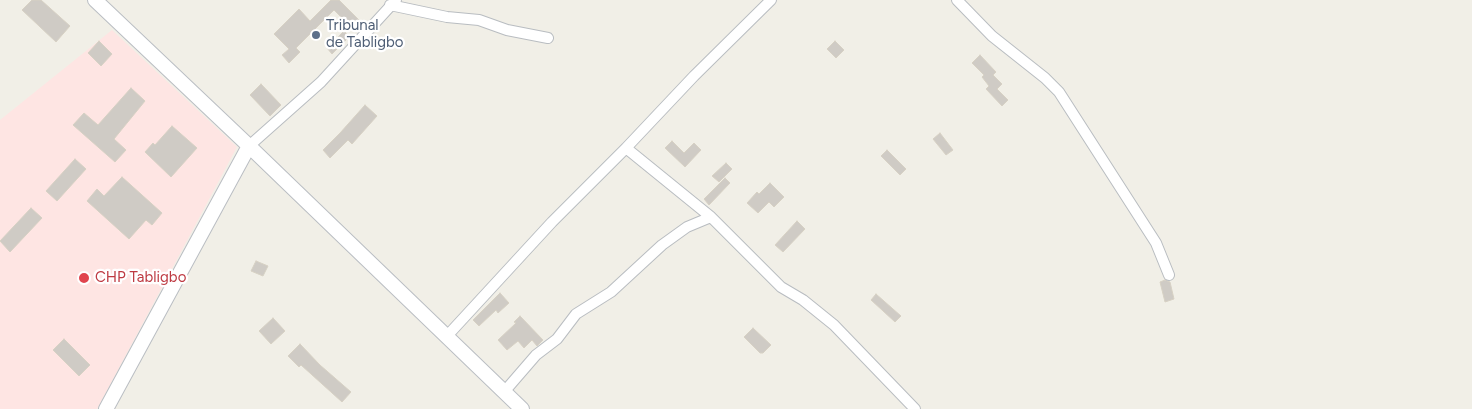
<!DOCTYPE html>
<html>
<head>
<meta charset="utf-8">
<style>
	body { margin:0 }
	canvas { display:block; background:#f1efe7 }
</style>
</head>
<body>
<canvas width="1472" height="409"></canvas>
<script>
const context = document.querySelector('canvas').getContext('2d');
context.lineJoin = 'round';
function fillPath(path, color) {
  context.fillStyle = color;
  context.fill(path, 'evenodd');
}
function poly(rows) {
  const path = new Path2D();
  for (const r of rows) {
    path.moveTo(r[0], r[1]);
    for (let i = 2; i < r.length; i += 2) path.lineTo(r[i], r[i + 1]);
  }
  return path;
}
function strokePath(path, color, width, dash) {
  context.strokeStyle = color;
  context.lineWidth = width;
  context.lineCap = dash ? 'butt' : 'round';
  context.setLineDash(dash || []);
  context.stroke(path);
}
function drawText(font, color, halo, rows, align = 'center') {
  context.font = font + ' Figtree,sans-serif';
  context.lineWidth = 4.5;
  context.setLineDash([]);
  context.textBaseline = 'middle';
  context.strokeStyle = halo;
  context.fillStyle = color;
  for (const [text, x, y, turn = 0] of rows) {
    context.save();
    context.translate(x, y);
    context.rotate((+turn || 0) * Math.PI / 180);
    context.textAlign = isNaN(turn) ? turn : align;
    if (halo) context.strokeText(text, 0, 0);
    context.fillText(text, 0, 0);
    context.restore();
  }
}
fillPath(poly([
	[112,30,237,147,97,409,0,409,0,120]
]), '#fee5e3');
const building = poly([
	[32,0,41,0,70,26,56,42,22,10,32,0],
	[331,0,339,0,360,21,353,29,334,10,296,48,300,52,289,63,282,55,289,49,274,34,299,9,310,21,331,0],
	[344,31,349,37,332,54,327,48,344,31],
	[99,41,112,54,101,66,88,53,99,41],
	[835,41,844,50,836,58,827,49,835,41],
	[980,55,996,72,993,75,1002,84,997,89,1008,100,1002,106,986,89,989,86,982,77,984,75,972,63,980,55],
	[261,84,281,105,270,116,250,95,261,84],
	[131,88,145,101,114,139,126,150,115,162,73,125,84,113,98,125,131,88],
	[365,105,377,116,352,144,348,140,330,158,323,150,340,133,365,105],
	[172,126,197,148,171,177,145,152,153,143,155,145,172,126],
	[940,133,953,150,946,155,933,139,940,133],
	[672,141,684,153,694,143,701,150,685,167,665,148,672,141],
	[887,150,906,169,900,175,881,156,887,150],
	[75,159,86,169,57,201,46,191,75,159],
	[726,163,732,169,719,182,712,176,726,163],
	[122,177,162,213,152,225,146,220,129,239,87,201,97,189,104,196,122,177],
	[725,178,730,183,709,205,704,199,725,178],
	[770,183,784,197,774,207,769,202,758,213,747,203,757,192,759,194,770,183],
	[31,208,42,218,10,252,0,241,31,208],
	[797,221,805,229,783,252,775,245,797,221],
	[256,261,268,266,263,276,251,271,256,261],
	[1165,280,1170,282,1174,299,1165,302,1160,282,1165,280],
	[500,293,509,303,498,313,496,310,479,326,473,320,500,293],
	[876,294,901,316,895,322,871,300,876,294],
	[520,316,543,340,537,346,532,340,524,348,518,341,507,350,498,340,516,323,514,322,520,316],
	[273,318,285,331,271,344,259,331,273,318],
	[753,328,771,345,763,353,760,353,744,337,753,328],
	[64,339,90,365,79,376,53,350,64,339],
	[300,344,320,365,351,392,342,402,301,365,299,367,288,356,300,344]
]);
fillPath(building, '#cfcbc5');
strokePath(building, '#d7d1c4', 1);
const street = poly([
	[957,0,992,36,1045,78,1059,92,1156,243,1169,275],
	[390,5,447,17,479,20,507,30,548,38],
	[249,146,321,82,396,0],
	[626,148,711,217,781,287,803,300,834,325,915,409],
	[447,336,552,222,626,148,694,76,771,0],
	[504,392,536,355,557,339,576,314,611,292,662,245,687,227,711,217]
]);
const secondary = poly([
	[95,0,249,146,522,409],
	[106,409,249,146]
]);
strokePath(street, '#b9bdc1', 12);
strokePath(secondary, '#babec3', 16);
strokePath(street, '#fff', 10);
strokePath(secondary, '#fff', 14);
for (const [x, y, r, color] of [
	[316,35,5,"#5c6f8a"],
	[84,278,6,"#e0444e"]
]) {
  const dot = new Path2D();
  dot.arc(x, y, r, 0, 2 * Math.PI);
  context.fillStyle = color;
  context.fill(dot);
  strokePath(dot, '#fff', 2);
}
drawText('15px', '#4e5e75', '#fff', [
	["Tribunal",326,26],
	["de Tabligbo",326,43]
], 'left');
drawText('15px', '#be3a42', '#fff', [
	["CHP Tabligbo",95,278]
], 'left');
</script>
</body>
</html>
